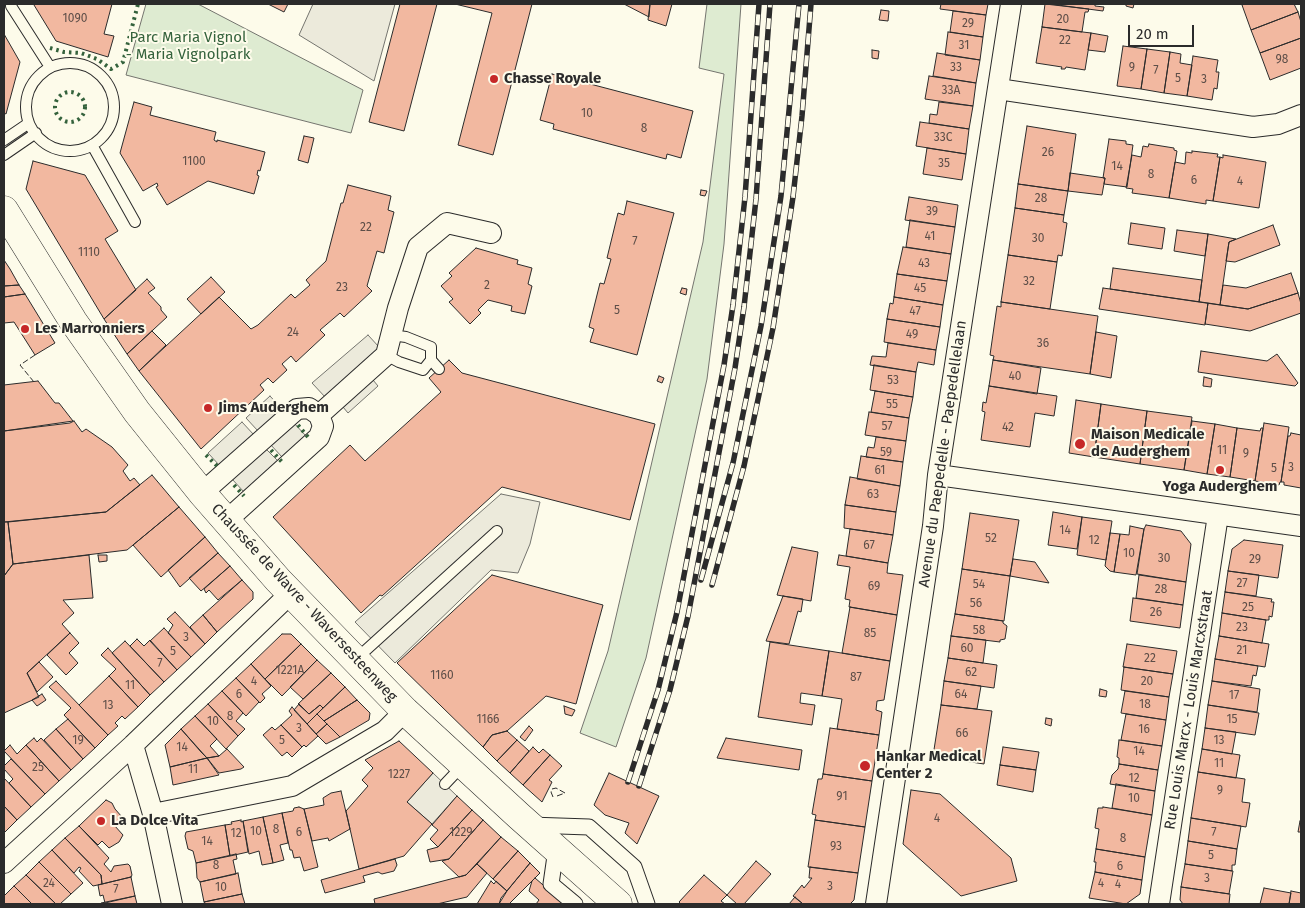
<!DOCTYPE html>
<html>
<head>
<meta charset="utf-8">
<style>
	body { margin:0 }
	#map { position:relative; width:1305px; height:908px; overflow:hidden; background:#fdfbea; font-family:"Fira Sans",sans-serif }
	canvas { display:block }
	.frame { position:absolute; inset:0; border:5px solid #2b2b2b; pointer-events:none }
	.scale { position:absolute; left:1128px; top:25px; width:66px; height:22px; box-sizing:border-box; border:2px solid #2b2b2b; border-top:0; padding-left:6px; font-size:15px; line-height:18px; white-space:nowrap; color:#2b2b2b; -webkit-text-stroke:4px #fdfbea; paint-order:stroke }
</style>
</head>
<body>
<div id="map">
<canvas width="1305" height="908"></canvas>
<div class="frame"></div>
<div class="scale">20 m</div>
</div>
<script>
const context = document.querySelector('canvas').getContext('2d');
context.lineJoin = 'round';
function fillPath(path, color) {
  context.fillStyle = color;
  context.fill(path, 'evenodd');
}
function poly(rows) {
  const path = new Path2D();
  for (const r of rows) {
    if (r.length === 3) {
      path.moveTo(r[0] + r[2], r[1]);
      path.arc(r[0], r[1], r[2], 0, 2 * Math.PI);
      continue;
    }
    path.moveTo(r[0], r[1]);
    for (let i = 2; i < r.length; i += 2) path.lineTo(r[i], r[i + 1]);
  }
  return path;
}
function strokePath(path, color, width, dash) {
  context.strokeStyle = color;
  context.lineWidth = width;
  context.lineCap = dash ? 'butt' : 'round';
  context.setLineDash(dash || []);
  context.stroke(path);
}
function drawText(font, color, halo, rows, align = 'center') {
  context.font = font + ' "Fira Sans",sans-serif';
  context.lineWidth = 4;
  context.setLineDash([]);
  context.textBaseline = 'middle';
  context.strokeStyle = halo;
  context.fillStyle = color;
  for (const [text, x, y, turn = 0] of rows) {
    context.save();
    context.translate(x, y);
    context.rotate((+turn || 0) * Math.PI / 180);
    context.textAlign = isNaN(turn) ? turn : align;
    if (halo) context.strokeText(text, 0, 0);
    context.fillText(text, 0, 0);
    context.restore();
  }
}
const green = poly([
	[146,4,198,4,363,90,351,133,126,75,146,4],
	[707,4,741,4,724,244,707,379,646,658,616,747,580,733,608,651,703,242,724,74,699,68,707,4]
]);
fillPath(green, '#deebd1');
strokePath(green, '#74746e', 1);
const parking = poly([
	[313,4,395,4,374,81,299,35,313,4],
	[368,335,379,347,373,380,378,386,348,413,343,407,326,398,312,383,368,335],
	[270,396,282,409,258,431,246,418,270,396],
	[242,422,254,435,220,466,208,453,242,422],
	[293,422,306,436,282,457,270,444,293,422],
	[265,448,278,461,244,492,232,479,265,448],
	[501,494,540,502,530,544,518,573,491,570,395,663,355,622,501,494],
	[433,773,457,796,432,824,407,802,433,773]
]);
fillPath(parking, '#eceadb');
strokePath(parking, '#74746e', 1);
const building = poly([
	[35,4,112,4,104,34,114,36,108,57,56,41,34,5,35,4],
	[268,4,288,4,284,12,268,4],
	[400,4,437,4,404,131,369,122,400,4],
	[455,4,532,4,493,155,458,145,492,13,455,4],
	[624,4,650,4,649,17,624,4],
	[650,4,672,4,666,26,648,20,650,4],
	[941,4,988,4,986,15,940,9,941,4],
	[1045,4,1089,9,1088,12,1085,12,1082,32,1042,27,1045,4],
	[1050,4,1095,4,1095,6,1104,7,1103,11,1050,4],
	[1126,4,1134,4,1133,8,1126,6,1126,4],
	[1245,4,1294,4,1298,12,1251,30,1242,5,1245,4],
	[881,10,889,11,888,21,879,20,881,10],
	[953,11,986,15,983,37,950,32,953,11],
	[1298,12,1301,22,1301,38,1260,53,1251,30,1298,12],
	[1042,27,1091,33,1085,70,1066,67,1065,69,1061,69,1062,67,1036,63,1042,27],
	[948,32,983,37,980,60,945,55,948,32],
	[1091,33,1108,36,1105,52,1088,50,1091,33],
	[4,34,20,62,6,114,4,113,4,34],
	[1301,38,1301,68,1270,80,1260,53,1301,38],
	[1123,46,1147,49,1141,89,1117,86,1123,46],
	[1147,49,1170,52,1164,93,1141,89,1147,49],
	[872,50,879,51,878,59,872,58,872,50],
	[1170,52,1181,54,1180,63,1192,65,1187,96,1164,93,1170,52],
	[937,53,980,60,976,83,933,76,937,53],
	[1193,56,1218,60,1216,72,1219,72,1217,89,1214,88,1212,100,1187,96,1193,56],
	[552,74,693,111,681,158,667,154,666,159,553,129,554,124,540,120,552,74],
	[929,76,976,83,973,106,925,99,929,76],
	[134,102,152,107,150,115,216,132,214,140,217,142,217,140,265,152,260,171,258,170,257,175,259,176,254,194,208,181,167,205,156,187,158,186,157,183,143,191,120,153,134,102],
	[939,102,973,106,969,129,929,123,930,114,937,115,939,102],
	[920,122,969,129,966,154,916,146,920,122],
	[1027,126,1076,134,1068,191,1018,184,1027,126],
	[304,136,314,138,308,163,298,160,304,136],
	[1109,139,1126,141,1126,144,1133,145,1127,187,1104,184,1105,178,1103,178,1109,139],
	[1149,144,1174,148,1174,150,1177,151,1169,198,1132,193,1133,189,1126,188,1132,155,1141,157,1143,146,1148,147,1149,144],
	[927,148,966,154,962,180,923,174,927,148],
	[1192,151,1218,154,1217,157,1220,157,1213,201,1206,200,1206,204,1169,198,1175,162,1185,164,1186,152,1192,153,1192,151],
	[1223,155,1266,162,1259,208,1213,201,1220,157,1223,158,1223,155],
	[33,161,85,175,118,231,105,239,136,290,104,319,26,189,33,161],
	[1070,173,1105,178,1102,195,1068,191,1070,173],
	[1018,184,1068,191,1064,215,1015,208,1018,184],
	[348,185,391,196,388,210,394,212,384,253,377,251,367,286,372,291,344,317,340,313,320,330,325,335,296,362,291,356,282,364,287,370,273,383,268,378,260,385,264,390,201,449,139,371,219,297,251,329,258,325,291,294,295,298,310,285,306,280,326,261,341,203,343,203,348,185],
	[701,190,707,191,705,196,700,195,701,190],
	[909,197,958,205,955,227,905,220,909,197],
	[627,201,674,213,637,355,590,342,594,329,589,327,600,283,604,284,611,259,607,258,618,213,624,215,627,201],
	[1015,208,1064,215,1063,222,1067,223,1062,256,1058,255,1057,262,1008,255,1015,208],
	[910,220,955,227,951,254,906,247,910,220],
	[1131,223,1165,228,1162,249,1128,244,1131,223],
	[1273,225,1280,245,1235,262,1226,261,1229,242,1273,225],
	[1177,230,1208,234,1205,256,1174,251,1177,230],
	[1208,234,1236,239,1229,242,1220,305,1199,302,1208,234],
	[903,247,951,254,947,281,897,274,903,247],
	[476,248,518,260,517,264,532,268,528,284,532,286,525,314,511,311,512,306,488,300,478,310,481,313,470,324,449,302,453,299,441,286,452,276,449,273,476,248],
	[1008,255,1057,262,1050,309,1001,302,1008,255],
	[4,260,10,269,19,285,4,286,4,260],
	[1113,268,1202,280,1199,302,1110,289,1113,268],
	[1291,273,1298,293,1248,309,1220,305,1223,285,1246,288,1291,273],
	[897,274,947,281,943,305,894,297,897,274],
	[211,277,225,292,201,314,187,299,211,277],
	[147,279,155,288,148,293,161,307,161,310,167,317,127,354,104,319,147,279],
	[19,285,25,294,4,297,4,286,19,285],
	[682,288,687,289,686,295,680,293,682,288],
	[1103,288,1208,303,1205,325,1099,309,1103,288],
	[1298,293,1301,304,1301,313,1250,331,1205,324,1208,303,1248,309,1298,293],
	[25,294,55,343,35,355,14,322,4,323,4,297,25,294],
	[894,297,943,305,940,327,887,319,890,303,893,304,894,297],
	[1001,302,1098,316,1090,374,993,360,994,356,990,355,997,306,1001,307,1001,302],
	[887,319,940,327,936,350,884,342,887,319],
	[152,331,166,345,139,371,127,354,152,331],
	[1096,332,1117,336,1111,378,1090,374,1096,332],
	[888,343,936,350,934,365,918,362,916,372,870,365,872,356,886,357,888,343],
	[1201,351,1267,361,1277,354,1298,383,1295,386,1198,372,1201,351],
	[449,360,462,373,655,424,630,520,502,487,382,596,380,595,361,613,273,517,350,445,365,461,441,392,429,378,449,360],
	[993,360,1041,368,1037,394,989,386,993,360],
	[874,365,916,372,913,397,870,390,874,365],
	[659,376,664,378,662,383,657,381,659,376],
	[1204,377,1212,379,1211,387,1203,386,1204,377],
	[38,381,55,403,59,403,73,421,4,431,4,385,38,381],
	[989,386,1057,396,1054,416,1035,413,1030,447,981,440,985,412,982,411,983,402,986,403,989,386],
	[875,391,913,397,909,418,871,412,875,391],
	[1076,400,1101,404,1094,457,1069,453,1076,400],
	[1101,404,1147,411,1140,464,1094,457,1101,404],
	[1147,411,1192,417,1184,470,1140,464,1147,411],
	[869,412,909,418,906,441,865,435,869,412],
	[74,421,82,432,86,429,112,447,128,465,123,471,130,481,134,478,140,485,106,512,4,522,4,431,70,423,74,421],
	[1192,421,1215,424,1207,474,1184,470,1192,421],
	[1264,423,1289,427,1281,482,1280,482,1279,485,1255,481,1264,423],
	[1215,424,1237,428,1230,477,1207,474,1215,424],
	[1237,428,1260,431,1261,428,1263,428,1255,481,1230,477,1237,428],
	[1291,433,1301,435,1301,488,1284,485,1284,482,1281,482,1288,436,1290,436,1291,433],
	[876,437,906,441,903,462,866,457,868,447,874,448,876,437],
	[861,456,903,462,900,486,857,479,861,456],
	[152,475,179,507,127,550,13,564,8,522,106,512,152,475],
	[850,477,900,486,896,512,845,505,850,477],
	[845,505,896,512,893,535,844,528,845,505],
	[179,507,205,537,161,577,133,545,179,507],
	[1053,512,1082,517,1077,549,1048,545,1053,512],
	[970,513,1019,520,1010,576,962,569,970,513],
	[1082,517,1112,521,1106,560,1077,555,1082,517],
	[4,522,8,522,13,564,4,576,4,522],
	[1146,525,1181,531,1191,544,1186,582,1137,574,1144,529,1146,525],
	[1130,526,1144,529,1136,575,1114,572,1120,534,1129,535,1130,526],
	[850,529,893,535,888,563,846,556,850,529],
	[1110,533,1120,534,1114,572,1110,571,1105,566,1110,533],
	[205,537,218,553,180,587,168,570,205,537],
	[1244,540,1283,545,1278,578,1228,571,1232,549,1244,540],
	[792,547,818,552,811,601,777,595,792,547],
	[218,553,230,566,201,591,189,578,218,553],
	[89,555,93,598,63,600,74,613,62,624,70,633,27,673,39,697,4,713,4,576,13,564,89,555],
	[98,555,107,555,107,561,99,562,98,555],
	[839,555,888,563,887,573,903,575,897,615,849,607,850,600,845,599,850,567,837,565,839,555],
	[1013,559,1035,562,1049,583,1010,576,1013,559],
	[230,566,242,580,218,600,209,590,206,593,204,589,230,566],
	[962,569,1010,576,1004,621,955,614,962,569],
	[1228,571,1259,575,1256,596,1225,592,1228,571],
	[492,575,603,605,576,704,546,696,507,731,492,735,483,747,397,663,492,575],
	[1139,575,1186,582,1183,605,1136,598,1139,575],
	[242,580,253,592,253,599,217,632,203,615,242,580],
	[1225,592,1272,599,1271,602,1274,602,1272,617,1269,616,1269,620,1266,620,1222,613,1225,592],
	[783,596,803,599,801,612,798,611,789,644,766,641,783,596],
	[1133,598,1183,605,1180,628,1130,621,1133,598],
	[850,607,897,615,890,661,842,653,850,607],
	[175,612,205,644,191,657,168,633,173,625,167,619,175,612],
	[1222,613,1266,620,1262,643,1219,636,1222,613],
	[955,614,1003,621,1003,623,1007,626,1005,639,1000,640,1000,642,951,636,955,614],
	[203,615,217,632,205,644,190,627,203,615],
	[164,628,191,657,177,670,150,641,164,628],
	[70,633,79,643,69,653,78,663,66,675,47,655,70,633],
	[282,634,291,634,301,644,265,679,251,664,282,634],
	[951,636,986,640,983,663,948,658,951,636],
	[1219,636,1269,644,1265,667,1215,659,1219,636],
	[137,639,144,646,150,640,177,670,164,682,130,646,137,639],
	[125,641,164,682,150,695,112,653,125,641],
	[770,642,829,651,822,696,801,693,800,703,815,705,812,725,758,717,770,642],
	[301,644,317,660,282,696,265,679,301,644],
	[1127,644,1177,651,1173,674,1123,667,1127,644],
	[108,648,150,695,138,707,109,676,116,669,101,655,108,648],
	[829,651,890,661,884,700,877,701,876,710,882,712,879,735,837,729,842,699,822,696,829,651],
	[948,658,997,665,994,688,944,681,948,658],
	[1215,659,1258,666,1256,676,1253,675,1251,686,1212,681,1215,659],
	[317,660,331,673,303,699,290,687,317,660],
	[39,662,53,677,37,692,27,673,39,662],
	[251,664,271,686,262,694,265,698,260,703,236,678,251,664],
	[1124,667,1173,674,1169,697,1121,690,1124,667],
	[331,673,345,687,323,708,320,705,309,714,298,704,331,673],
	[109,676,138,707,125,719,122,716,115,723,118,726,108,735,79,705,109,676],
	[236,678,259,702,246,716,222,691,236,678],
	[56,681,108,735,95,748,64,715,71,708,49,687,56,681],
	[944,681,981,686,977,709,941,705,944,681],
	[1212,681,1260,689,1257,712,1208,705,1212,681],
	[345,687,357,700,324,721,317,714,345,687],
	[1100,689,1107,691,1106,697,1099,696,1100,689],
	[222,691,243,713,236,721,245,729,238,736,208,704,222,691],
	[1125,691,1169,697,1166,720,1121,713,1125,691],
	[42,694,46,700,37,706,32,700,42,694],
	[357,700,370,713,369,720,340,737,324,721,357,700],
	[208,704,238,736,226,749,195,716,208,704],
	[299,704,309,714,320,705,323,708,307,724,294,710,299,704],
	[941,705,992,711,984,764,933,756,941,705],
	[1208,705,1259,713,1255,735,1205,728,1208,705],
	[564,706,575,710,572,716,565,714,564,706],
	[292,707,318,736,306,747,304,745,302,747,281,725,292,715,289,711,292,707],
	[317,714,327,724,316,734,307,724,317,714],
	[1126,714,1166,720,1162,746,1121,740,1126,714],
	[195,716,217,739,210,746,219,756,207,758,181,729,195,716],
	[1046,718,1052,719,1051,726,1045,724,1046,718],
	[68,719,95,748,83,759,56,729,68,719],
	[327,724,340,737,326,744,316,734,327,724],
	[281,725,302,747,292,757,287,752,282,756,263,735,272,727,275,730,281,725],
	[529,726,533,730,525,741,520,737,529,726],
	[830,728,879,735,872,781,823,774,830,728],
	[1205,728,1236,732,1232,754,1202,749,1205,728],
	[56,729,83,759,71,770,44,740,56,729],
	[181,729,201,752,207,758,170,767,165,745,181,729],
	[507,731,517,740,497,761,483,747,492,735,507,731],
	[34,738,37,742,41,738,71,770,59,781,26,745,34,738],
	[726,738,802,750,799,770,717,758,726,738],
	[517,740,529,751,510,773,497,761,517,740],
	[1119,740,1162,746,1158,770,1119,764,1119,758,1117,757,1119,740],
	[399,741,433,773,407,802,432,824,404,856,359,869,346,811,368,786,362,780,373,768,365,760,399,741],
	[10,745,17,754,26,745,59,781,45,794,4,751,10,745],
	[533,747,539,753,543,749,550,755,523,785,510,773,533,747],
	[1003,747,1039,752,1036,770,1000,765,1003,747],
	[227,749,244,767,241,769,219,773,207,758,219,756,227,749],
	[1202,749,1240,755,1236,778,1198,772,1202,749],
	[550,755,562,766,549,780,552,782,542,802,523,785,550,755],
	[207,758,219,775,173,785,170,767,207,758],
	[11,759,45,794,31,807,9,783,13,779,4,769,4,766,11,759],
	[1119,764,1158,770,1155,791,1110,784,1112,775,1118,769,1119,764],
	[1000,765,1036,770,1033,792,997,785,1000,765],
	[1198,772,1245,779,1242,802,1250,803,1246,827,1191,818,1198,772],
	[609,773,659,796,637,844,625,833,629,823,605,815,594,805,609,773],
	[823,774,872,781,865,827,815,820,816,815,812,814,818,779,822,779,823,774],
	[4,778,31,807,17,820,4,806,4,778],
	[1116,784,1155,791,1152,815,1112,808,1116,784],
	[911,790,940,794,1011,858,1017,881,961,896,903,844,911,790],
	[341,791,350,829,329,841,328,838,312,841,304,809,324,805,323,798,331,793,341,791],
	[457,796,472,810,438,847,430,839,438,830,432,825,457,796],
	[106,800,112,803,115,809,122,817,114,825,123,835,119,842,109,848,102,841,98,845,79,826,106,800],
	[4,806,17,820,4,833,4,806],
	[299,807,304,809,318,867,304,871,300,857,294,858,292,850,290,850,282,813,293,811,294,808,299,807],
	[1103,807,1152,815,1145,857,1096,849,1099,829,1095,828,1098,808,1103,808,1103,807],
	[472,810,483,820,449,859,430,862,427,850,438,847,472,810],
	[282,813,288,843,280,845,284,860,273,863,263,817,282,813],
	[263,817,273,863,262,865,259,851,249,854,243,821,263,817],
	[1191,818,1241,826,1237,849,1188,841,1191,818],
	[241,820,241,822,243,821,248,852,230,856,225,825,232,824,231,822,241,820],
	[483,820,501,837,466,875,459,877,442,861,449,859,483,820],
	[815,820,865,827,858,873,808,867,815,820],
	[1300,821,1301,821,1301,832,1298,832,1300,821],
	[225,825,230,856,196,863,193,851,188,849,185,836,186,832,225,825],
	[79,826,109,858,104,864,111,872,114,866,128,864,130,866,132,875,131,877,102,884,101,875,65,838,79,826],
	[501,837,518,851,493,879,477,864,501,837],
	[65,838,101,875,102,884,93,886,79,871,81,868,79,867,74,873,52,850,65,838],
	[1188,841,1237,849,1235,865,1232,865,1232,871,1185,864,1188,841],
	[1096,849,1145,857,1142,880,1095,872,1096,862,1094,862,1096,849],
	[52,850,83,883,71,894,39,862,52,850],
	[518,851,530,863,507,891,493,879,518,851],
	[236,854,237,859,233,860,236,874,200,882,197,878,196,863,236,854],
	[395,859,397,865,394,871,382,874,378,872,363,876,365,882,325,893,321,880,395,859],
	[756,861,771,874,744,904,737,904,727,895,756,861],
	[39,862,71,894,60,904,56,904,26,875,39,862],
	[530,863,540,873,509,904,499,904,501,898,530,863],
	[477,864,487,873,467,897,437,904,375,904,374,899,466,875,477,864],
	[1185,864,1233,871,1229,894,1181,887,1185,864],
	[810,867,858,873,854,900,850,904,803,904,793,896,802,885,804,888,812,878,809,878,810,867],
	[1095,872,1142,880,1140,894,1126,904,1089,898,1095,872],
	[238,873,242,894,204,902,200,882,238,873],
	[26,875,56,904,32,904,14,886,26,875],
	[704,875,727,895,721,901,725,904,681,904,679,902,704,875],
	[131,877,135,896,105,903,103,895,100,896,98,885,131,877],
	[535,878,565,904,536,904,539,900,529,891,532,881,535,878],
	[491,881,494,884,496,881,507,891,499,904,477,904,491,881],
	[14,886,32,904,4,904,4,896,14,886],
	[1181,887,1230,894,1229,904,1183,904,1180,900,1181,887],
	[1264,888,1291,893,1289,904,1260,904,1264,888],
	[1291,891,1301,893,1301,904,1289,904,1291,891],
	[242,894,245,904,205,904,204,902,242,894],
	[135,896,137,904,100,904,101,903,135,896],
	[795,897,803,904,789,904,795,897]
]);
fillPath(building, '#f2b8a0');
strokePath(building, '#2b2b2b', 1);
const service = poly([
	[11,6,50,67],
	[70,107,44],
	[4,140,29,123],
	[92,145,135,222],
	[4,155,36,133],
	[386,355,399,362,423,370,431,360,431,347,406,337,391,335],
	[431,360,439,369],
	[355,660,497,531],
	[445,784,463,765]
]);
const pedestrian = poly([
	[530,825,589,827,634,867,647,904],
	[556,849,551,884,575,904]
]);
const minor = poly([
	[998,89,1253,127,1278,124,1301,115],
	[319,415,386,355,398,308,418,247,447,223,491,233],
	[938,475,1301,526],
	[202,493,297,409,309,408,319,415,323,426,319,437,226,521],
	[133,745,153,814,172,904],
	[153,814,292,786,385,731,405,711],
	[4,863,133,745,291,593],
	[876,904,933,526,938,475,1011,4],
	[1159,904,1218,515]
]);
const secondary = poly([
	[4,210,73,321,137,412,202,493,278,580,405,711,519,816,618,904]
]);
strokePath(service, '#2b2b2b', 12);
strokePath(pedestrian, '#2b2b2b', 17);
strokePath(minor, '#2b2b2b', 22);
strokePath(secondary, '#2b2b2b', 29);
strokePath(service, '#fdfbea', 10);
strokePath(pedestrian, '#fdfbea', 15);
strokePath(minor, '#fdfbea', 20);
strokePath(secondary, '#fdfbea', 28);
const rail = poly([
	[701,580,733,463,761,326,781,196,799,4],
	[712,585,744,466,773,328,793,197,802,116,811,4],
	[628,782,658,690,677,612,724,365,733,305,745,197,759,4],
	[639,786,670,690,688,616,735,368,744,307,756,199,770,4]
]);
strokePath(rail, '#2b2b2b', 5.5);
strokePath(rail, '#fdfbea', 4, [11]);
strokePath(poly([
	[50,48,64,52,81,53,97,59,111,69,123,62,138,4],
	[70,107,15],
	[298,425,308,437],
	[271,450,282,462],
	[206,455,217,466],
	[234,485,244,496]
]), '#34623c', 4, [2.5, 4]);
strokePath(poly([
	[34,382,20,365,35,355],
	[553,797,551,792,552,789,556,788,565,793,557,796]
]), '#2b2b2b', 1, [6, 2.5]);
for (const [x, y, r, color] of [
	[494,79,5,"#c62828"],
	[25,329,5,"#c62828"],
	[208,408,5,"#c62828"],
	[1080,444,6,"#c62828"],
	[1220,470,5,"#c62828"],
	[865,766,6,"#c62828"],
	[101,821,5,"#c62828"]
]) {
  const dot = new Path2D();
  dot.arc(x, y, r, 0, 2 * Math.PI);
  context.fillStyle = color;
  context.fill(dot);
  strokePath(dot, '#fdfbea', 2);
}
drawText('12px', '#5d4e48', null, [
	["1090",75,19],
	["20",1063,20],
	["29",968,24],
	["22",1065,41],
	["31",964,46],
	["98",1282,60],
	["33",956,68],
	["9",1132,68],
	["7",1156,71],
	["5",1178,79],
	["3",1204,80],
	["33A",951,91],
	["10",587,114],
	["8",644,129],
	["33C",943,138],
	["26",1048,153],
	["1100",194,162],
	["35",944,164],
	["14",1117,167],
	["8",1151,175],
	["6",1194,181],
	["4",1240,182],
	["28",1041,199],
	["39",932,212],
	["22",366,228],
	["41",930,237],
	["30",1038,239],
	["7",635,242],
	["1110",89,253],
	["43",924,264],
	["32",1029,282],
	["2",487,286],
	["23",342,288],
	["45",920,289],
	["5",617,311],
	["47",915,312],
	["24",293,333],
	["49",912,335],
	["36",1043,344],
	["40",1015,377],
	["53",893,381],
	["55",892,405],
	["57",887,427],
	["42",1008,428],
	["11",1222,451],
	["59",886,453],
	["9",1246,454],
	["3",1291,468],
	["5",1274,469],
	["61",880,471],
	["63",873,495],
	["14",1065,531],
	["52",991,539],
	["12",1094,541],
	["67",869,546],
	["10",1129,554],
	["30",1164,559],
	["29",1255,560],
	["27",1242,584],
	["54",979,585],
	["69",874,587],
	["28",1161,590],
	["56",976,604],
	["25",1248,608],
	["26",1156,613],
	["23",1242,628],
	["58",979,631],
	["85",870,634],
	["3",186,638],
	["60",967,649],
	["21",1242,651],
	["5",173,652],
	["22",1150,659],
	["7",160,664],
	["1221A",290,671],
	["62",971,673],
	["1160",442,676],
	["87",856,678],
	["4",254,682],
	["20",1147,682],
	["11",130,686],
	["6",239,695],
	["64",961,695],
	["17",1234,696],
	["18",1145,705],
	["13",108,706],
	["8",230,717],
	["1166",488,720],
	["15",1232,720],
	["10",213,722],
	["3",299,729],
	["16",1144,730],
	["66",962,734],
	["19",78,741],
	["5",282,741],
	["13",1219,741],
	["14",182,748],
	["14",1139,752],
	["11",1219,764],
	["25",38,768],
	["11",193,770],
	["1227",399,775],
	["12",1134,779],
	["9",1220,791],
	["91",842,797],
	["10",1134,799],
	["4",937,819],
	["8",276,830],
	["10",256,832],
	["6",299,833],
	["1229",461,833],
	["7",1214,833],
	["12",236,834],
	["8",1123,839],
	["14",207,842],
	["93",836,847],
	["5",1211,856],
	["8",216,866],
	["6",1120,867],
	["3",1207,879],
	["24",49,884],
	["4",1101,884],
	["4",1118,885],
	["3",830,887],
	["10",221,888],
	["7",116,890]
]);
drawText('15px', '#34623c', '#fdfbea', [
	["Parc Maria Vignol",188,38],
	["- Maria Vignolpark",188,55]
]);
drawText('bold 15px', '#2b2b2b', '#fdfbea', [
	["Chasse Royale",504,79],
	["Les Marronniers",35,329],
	["Jims Auderghem",218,408],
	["Maison Medicale",1091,435],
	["de Auderghem",1091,452],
	["Yoga Auderghem",1220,487,"center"],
	["Hankar Medical",876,757],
	["Center 2",876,774],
	["La Dolce Vita",111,821]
], 'left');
drawText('15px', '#2b2b2b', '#fdfbea', [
	["Avenue du Paepedelle - Paepedellelaan",943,454,-82],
	["Chaussée de Wavre - Waversesteenweg",304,603,47],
	["Rue Louis Marcx - Louis Marcxstraat",1189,710,-81]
]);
</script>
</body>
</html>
